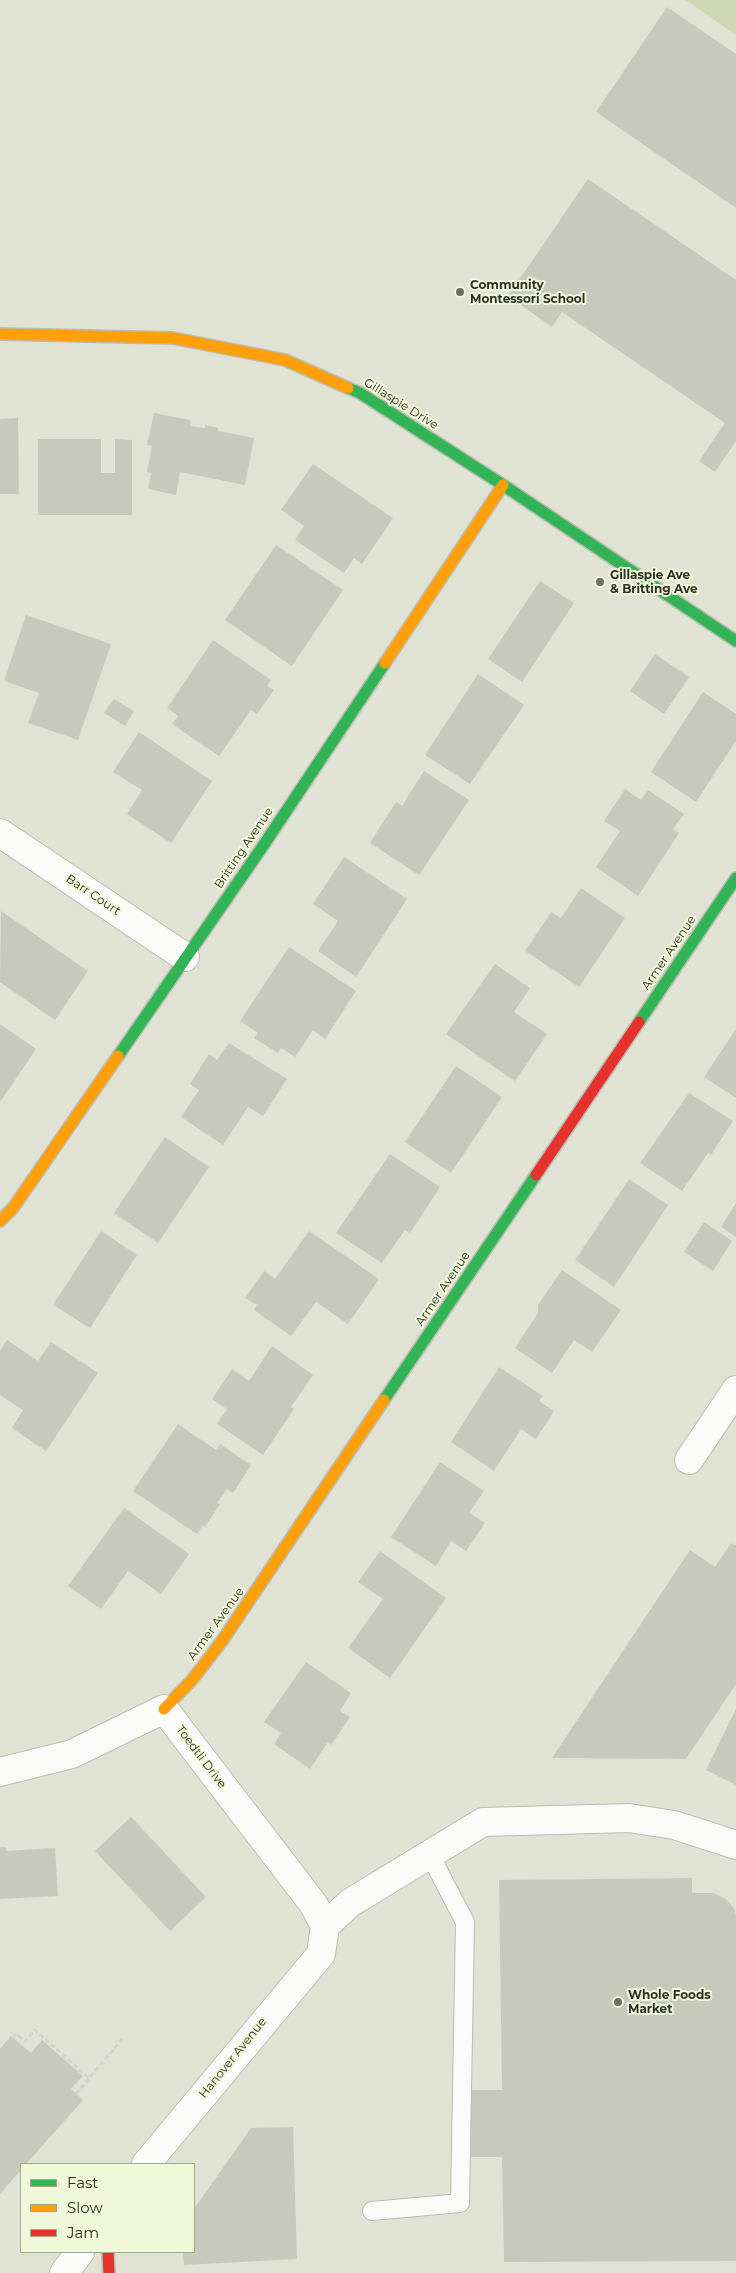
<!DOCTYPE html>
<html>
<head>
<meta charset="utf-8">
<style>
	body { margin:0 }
	#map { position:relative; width:736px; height:2273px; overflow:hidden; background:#e0e3d3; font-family:Montserrat,sans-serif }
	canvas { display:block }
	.legend { position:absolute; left:20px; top:2163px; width:175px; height:90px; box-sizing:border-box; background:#f1f8d9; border:1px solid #a3a891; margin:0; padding:6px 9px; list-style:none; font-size:15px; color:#2e3025 }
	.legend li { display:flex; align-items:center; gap:10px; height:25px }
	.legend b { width:25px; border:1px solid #a3a891 }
</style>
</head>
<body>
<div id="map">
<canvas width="736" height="2273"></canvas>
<ul class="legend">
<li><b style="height:6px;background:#30b455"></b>Fast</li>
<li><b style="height:6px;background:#ff9f0a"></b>Slow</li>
<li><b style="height:6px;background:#e5322d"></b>Jam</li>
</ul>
</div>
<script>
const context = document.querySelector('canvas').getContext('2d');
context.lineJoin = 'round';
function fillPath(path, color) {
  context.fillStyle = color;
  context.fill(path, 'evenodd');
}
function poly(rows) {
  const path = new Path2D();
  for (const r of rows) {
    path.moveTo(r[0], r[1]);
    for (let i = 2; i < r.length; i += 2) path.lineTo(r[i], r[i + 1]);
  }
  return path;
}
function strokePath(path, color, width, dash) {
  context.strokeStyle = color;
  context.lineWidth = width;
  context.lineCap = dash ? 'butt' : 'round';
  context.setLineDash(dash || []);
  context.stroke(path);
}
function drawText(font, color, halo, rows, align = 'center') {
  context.font = font + ' Montserrat,sans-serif';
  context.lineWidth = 4;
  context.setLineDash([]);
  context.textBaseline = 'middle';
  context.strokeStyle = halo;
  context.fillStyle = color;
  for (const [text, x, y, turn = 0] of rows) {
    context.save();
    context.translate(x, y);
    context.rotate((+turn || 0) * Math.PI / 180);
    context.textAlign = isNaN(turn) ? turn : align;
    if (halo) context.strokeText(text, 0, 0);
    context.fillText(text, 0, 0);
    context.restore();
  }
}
fillPath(poly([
	[686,0,736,0,736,35]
]), '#cfd6b2');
fillPath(poly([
	[667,7,736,54,736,208,596,112],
	[588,179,736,280,736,441,715,472,699,461,725,423,562,312,552,327,508,296],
	[154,413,190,420,190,426,205,428,205,425,218,428,218,431,254,438,245,485,180,472,176,495,148,489,151,473,147,472,152,446,147,445],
	[18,418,19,494,0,494,0,419],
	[38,439,101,439,101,473,115,473,115,439,132,440,132,515,38,515],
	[313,464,393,518,362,564,354,558,344,573,295,540,304,526,281,510],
	[276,545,343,590,292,666,225,620],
	[540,581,574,603,522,682,488,659],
	[26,615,111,644,78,740,28,723,39,693,4,681],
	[213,640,271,680,267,686,274,690,257,714,251,710,219,756,172,724,178,716,167,708],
	[655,654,689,677,664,714,630,691],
	[478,674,524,705,470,784,425,755],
	[703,692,736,714,736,741,696,802,651,772],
	[114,699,134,711,125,726,104,713],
	[139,732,212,781,171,843,127,814,142,790,113,772],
	[424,771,469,800,419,875,370,843,396,802,402,806],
	[625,789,641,800,648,790,684,814,673,829,679,833,638,896,596,867,620,831,604,821],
	[344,857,407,899,356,977,318,951,338,921,313,904],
	[581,888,625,918,579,987,525,951,551,912,561,918],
	[1,911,88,971,55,1020,0,982],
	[289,947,356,991,325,1039,313,1030,295,1057,281,1048,278,1053,254,1038,258,1033,240,1021],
	[495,964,530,988,514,1012,547,1034,515,1081,446,1034],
	[0,1024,36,1049,0,1102],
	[736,1029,736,1098,704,1077],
	[229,1043,287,1079,263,1116,248,1107,223,1145,181,1117,199,1090,190,1084,209,1054,217,1060],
	[456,1066,502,1097,451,1173,405,1142],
	[689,1093,733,1121,711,1155,708,1153,682,1191,640,1163],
	[165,1137,209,1167,158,1243,114,1213],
	[390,1154,440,1187,410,1233,405,1230,382,1263,336,1233],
	[629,1179,668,1205,614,1287,575,1260],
	[736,1203,736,1237,721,1227],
	[704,1222,732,1241,713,1271,684,1252],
	[101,1231,137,1255,90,1328,53,1305],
	[309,1231,379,1279,348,1324,316,1302,291,1336,254,1310,257,1305,245,1298,264,1271,275,1279],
	[562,1270,621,1310,592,1352,574,1340,552,1373,515,1348,538,1313,538,1305],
	[7,1340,38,1361,51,1342,98,1373,46,1451,12,1428,23,1410,0,1395,0,1351],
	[272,1346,313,1375,291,1407,294,1409,263,1455,217,1424,227,1409,212,1399,232,1369,249,1381],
	[499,1367,543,1396,539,1401,554,1411,536,1439,521,1429,494,1471,451,1442],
	[178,1424,216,1450,220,1444,251,1465,233,1493,227,1489,217,1503,220,1504,205,1527,203,1525,197,1534,133,1491],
	[440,1462,484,1491,469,1513,485,1523,466,1551,451,1541,436,1566,391,1537],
	[124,1508,189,1554,161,1594,128,1571,101,1609,68,1586],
	[731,1543,736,1546,736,1684,686,1759,552,1758,690,1550,715,1567],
	[380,1551,446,1598,390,1678,348,1648,383,1599,358,1582],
	[306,1662,351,1693,340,1711,350,1717,331,1745,328,1742,310,1769,274,1744,281,1733,264,1722],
	[736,1709,736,1785,706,1770],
	[131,1817,206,1897,170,1931,95,1851],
	[0,1847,6,1847,6,1851,55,1848,58,1896,0,1899],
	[692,1878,692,1893,714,1893,726,1899,734,1908,736,1915,736,2261,504,2262,502,2157,470,2157,470,2090,502,2090,499,1880],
	[11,2036,31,2053,42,2040,83,2076,71,2089,83,2100,26,2164,21,2164,21,2170,0,2194,0,2049],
	[293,2127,297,2259,184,2265,183,2252,194,2252,194,2209,251,2128]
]), '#c6c9bc');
const lane = poly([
	[372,2211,460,2203,465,1922,430,1855]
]);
const street = poly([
	[0,833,185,957],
	[689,1460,736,1390],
	[0,1772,72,1754,164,1709,314,1905,325,1926,321,1954,146,2164],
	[325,1926,350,1903,483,1822,629,1818,674,1825,736,1845],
	[64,2273,80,2252]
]);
const fast = poly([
	[348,388,360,393,503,485,736,641],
	[639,1022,736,878],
	[118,1056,263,846,385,663],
	[384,1400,536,1175]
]);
const slow = poly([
	[0,334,173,338,285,360,348,388],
	[385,663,503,485],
	[0,1221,13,1208,118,1056],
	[164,1709,192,1680,222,1641,384,1400]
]);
const jam = poly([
	[536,1175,639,1022],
	[108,2252,109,2273]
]);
strokePath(lane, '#babcaf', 20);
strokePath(street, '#babcaf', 30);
strokePath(fast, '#babcaf', 14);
strokePath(slow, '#babcaf', 14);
strokePath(jam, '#babcaf', 14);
strokePath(poly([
	[13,2038,16,2034,25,2041,35,2030,89,2078],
	[76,2094,123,2038]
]), '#d2d3cf', 3, [5, 2.5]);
strokePath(lane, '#fafbf8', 18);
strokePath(street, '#fafbf8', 28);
strokePath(fast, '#30b455', 11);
strokePath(slow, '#ff9f0a', 11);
strokePath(jam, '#e5322d', 11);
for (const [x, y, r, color] of [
	[460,292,5,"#6c6f62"],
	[600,582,5,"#6c6f62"],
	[618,2002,5,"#6c6f62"]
]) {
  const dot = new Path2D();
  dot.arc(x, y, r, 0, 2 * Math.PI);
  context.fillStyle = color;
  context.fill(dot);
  strokePath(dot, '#f1f8d9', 2);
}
drawText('bold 12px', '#2e3025', '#f1f8d9', [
	["Community",470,285],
	["Montessori School",470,299],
	["Gillaspie Ave",610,575],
	["& Britting Ave",610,589],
	["Whole Foods",628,1995],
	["Market",628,2009]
], 'left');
drawText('12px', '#2e3025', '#f1f8d9', [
	["Gillaspie Drive",401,404,32],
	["Britting Avenue",244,848,-56],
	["Barr Court",93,895,34],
	["Armer Avenue",669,953,-56],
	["Armer Avenue",443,1289,-56],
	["Armer Avenue",216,1624,-54],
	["Toedtli Drive",201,1757,53],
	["Hanover Avenue",233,2058,-51]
]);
</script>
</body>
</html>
